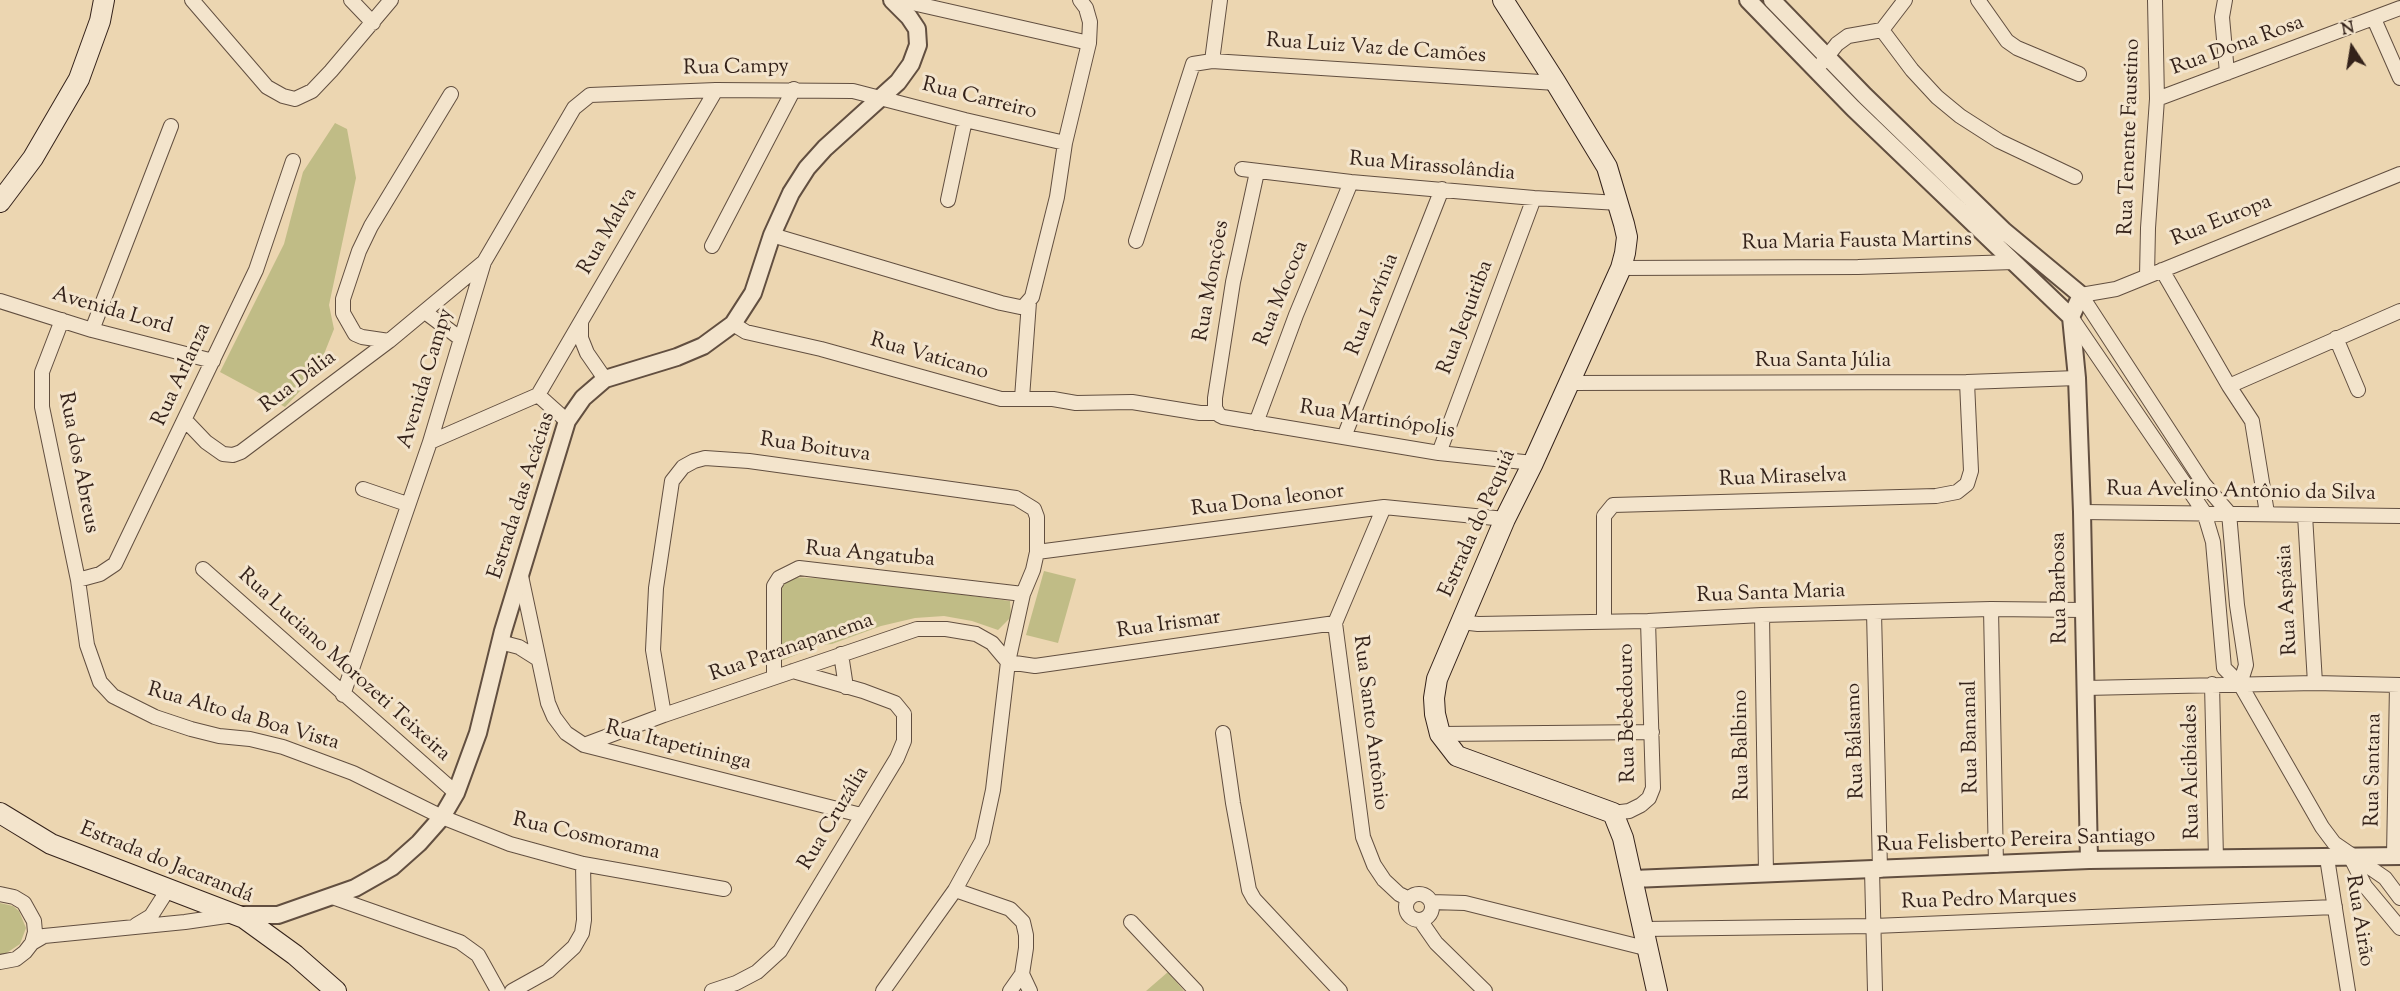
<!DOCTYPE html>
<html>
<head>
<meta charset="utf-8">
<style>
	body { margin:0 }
	#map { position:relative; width:2400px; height:991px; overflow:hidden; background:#ecd6b1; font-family:"Sorts Mill Goudy",serif }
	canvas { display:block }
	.north { position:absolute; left:2322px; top:18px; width:60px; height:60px; -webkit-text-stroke:4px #f3e4cc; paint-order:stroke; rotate:348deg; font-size:16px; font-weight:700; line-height:24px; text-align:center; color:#34221a }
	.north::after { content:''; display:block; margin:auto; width:21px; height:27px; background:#34221a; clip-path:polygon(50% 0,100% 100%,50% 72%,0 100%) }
</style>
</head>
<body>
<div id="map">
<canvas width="2400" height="991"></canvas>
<div class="north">N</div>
</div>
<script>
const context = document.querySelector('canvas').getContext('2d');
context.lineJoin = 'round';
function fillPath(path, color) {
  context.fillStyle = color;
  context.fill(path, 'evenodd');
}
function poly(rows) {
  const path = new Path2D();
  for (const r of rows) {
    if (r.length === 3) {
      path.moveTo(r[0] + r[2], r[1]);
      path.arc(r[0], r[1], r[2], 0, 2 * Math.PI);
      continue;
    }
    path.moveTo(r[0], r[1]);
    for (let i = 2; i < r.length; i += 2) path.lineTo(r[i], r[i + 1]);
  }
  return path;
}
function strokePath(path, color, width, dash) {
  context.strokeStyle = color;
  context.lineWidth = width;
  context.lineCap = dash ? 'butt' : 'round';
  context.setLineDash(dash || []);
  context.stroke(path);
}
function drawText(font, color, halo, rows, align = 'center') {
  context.font = font + ' "Sorts Mill Goudy",serif';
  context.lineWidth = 6;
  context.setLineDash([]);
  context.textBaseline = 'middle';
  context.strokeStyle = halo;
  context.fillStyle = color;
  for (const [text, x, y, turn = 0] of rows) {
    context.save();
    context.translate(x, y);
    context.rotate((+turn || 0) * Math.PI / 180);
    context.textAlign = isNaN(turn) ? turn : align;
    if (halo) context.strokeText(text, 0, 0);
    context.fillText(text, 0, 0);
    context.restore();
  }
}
fillPath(poly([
	[335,123,347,129,356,178,329,305,334,329,316,374,285,407,220,372,284,244,303,172],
	[1044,571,1076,579,1058,643,1026,635],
	[789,577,853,580,1010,601,1011,617,998,630,972,621,944,616,915,618,881,626,832,644,820,645,781,661,780,584],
	[0,903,13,906,19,911,26,928,20,944,5,954,0,954],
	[1168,972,1184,991,1146,991]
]), '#c0bc86');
const minor = poly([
	[192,0,267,87,283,96,295,99,312,91,331,71,391,0],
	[351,0,373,23],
	[899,0,1089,43],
	[1978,0,2007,41,2017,48,2079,74],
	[2225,0,2222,17,2227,73],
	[2374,19,2400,78],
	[1882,30,1912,70,1937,97,1960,116,1999,141,2075,177],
	[1882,30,1905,0],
	[1212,61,1220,0],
	[1822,63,1837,44,1848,36,1882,30],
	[2157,99,2400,8],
	[1242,169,1351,182,1534,198,1619,203],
	[1257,172,1233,282,1215,398,1215,408,1219,415,1223,417,1439,453,1533,463],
	[948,200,965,120],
	[772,235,1001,303,1020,307,1025,305,1032,297,1057,197,1065,143,1089,43,1090,22,1086,8,1080,0],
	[1136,241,1193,64,1212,61,1556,83],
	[712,246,794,89],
	[1621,268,1858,267,2014,262],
	[2162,270,2229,386,2252,421,2267,513],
	[2147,276,2148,228,2157,99,2155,0],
	[0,301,92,330,213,361],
	[425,312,461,339],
	[2071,317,2204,512,2213,542,2224,668,2240,684,2322,827,2334,843,2385,878,2400,898],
	[62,320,42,372,42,407,78,580,87,645,100,682,113,696,155,717,191,729,219,736,250,739,283,747,353,773,442,817,510,844,583,864,724,889],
	[581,322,581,338,587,353,605,379],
	[733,324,746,332,821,349,1001,399,1053,399,1076,403,1132,402,1200,413,1217,413],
	[92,330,171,126],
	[2336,338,2358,390],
	[389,341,362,337,355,334,343,313,343,299,359,251,371,226,451,94],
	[1569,383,1967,382,2077,378],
	[2229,386,2400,311],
	[538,395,716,90],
	[1022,398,1029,302],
	[185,420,206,442,223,454,233,455,241,452,389,341,484,262],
	[1256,423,1296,315,1351,182],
	[1344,437,1442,189],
	[430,442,538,395,567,421],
	[1439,453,1534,198],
	[363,489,407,504],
	[1384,507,1335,623,1363,837,1374,865,1384,880,1399,894,1409,899],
	[2082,512,2400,516],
	[2305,515,2315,683],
	[1037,552,1384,507,1505,519],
	[203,569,456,793],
	[521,576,548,703,554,717,566,733,584,745,861,815],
	[78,580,100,574,115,564,256,270,293,161],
	[1991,609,1996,865],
	[1874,612,1880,870],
	[1762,615,1766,874],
	[1461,622,1478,624,1648,621,1762,615,1874,612,1991,609,2083,610],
	[1604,622,1604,516,1613,505,1936,496,1957,492,1967,484,1971,471,1967,382],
	[500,642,519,647,538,659],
	[841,654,846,687],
	[1008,662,1035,666,1335,623],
	[774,677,774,586,779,578,799,568,1023,594],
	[2212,684,2216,859],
	[2240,684,2246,665,2237,605,2229,513,2204,484,2081,295,2116,289,2400,174],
	[2085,688,2315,683,2400,685],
	[343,695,430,442,484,262,574,108,590,95,716,90,853,91,965,120,1065,143],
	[664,715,653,650,656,588,672,481,683,467,694,461,705,458,749,461,1016,498,1034,509,1037,517,1037,552,1033,570,1023,594,1008,662,993,790,982,841,955,890,883,991],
	[1223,733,1233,803,1249,890,1254,899,1340,991],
	[1440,734,1652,732],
	[584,745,664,715,917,629,946,629,976,634,992,643,1008,662],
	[1613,813,1629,811,1641,805,1649,798,1653,788,1648,621],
	[2350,856,2365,886,2400,928],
	[2394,856,2397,685],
	[2327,858,2348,991],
	[1872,870,1875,991],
	[955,890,1010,909,1023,922,1026,935,1026,948,1022,974,1010,991],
	[0,894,14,897,24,903,34,921,35,932,32,943,25,952,16,959,0,962],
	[1419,907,13],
	[332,897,460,942,478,955,498,991],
	[1431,902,1465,903,1649,949],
	[1420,920,1436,943,1485,991],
	[1131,922,1196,991],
	[136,925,151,916,167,891],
	[1644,929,1874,926,2335,907],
	[32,943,44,936,185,922,233,915],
	[1022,974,1030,991],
	[512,991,548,971,574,947,582,933,584,920,583,864],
	[712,991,736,983,757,972,780,951,897,758,904,741,904,714,895,703,863,691,793,671]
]);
const tertiary = poly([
	[1748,0,1853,108,2071,317],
	[1772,0,1865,96,2004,231,2081,295,2071,317,2077,378,2082,512,2089,860],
	[1633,879,2089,860,2400,856],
	[234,915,278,915,355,888,392,867,419,843,442,817,456,793,478,733,503,631,567,421,583,398,605,379,677,357,703,346,733,324,753,293,772,235,791,193,807,168,825,148,898,82,911,64,918,45,917,29,909,17,892,0]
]);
const secondary = poly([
	[1503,0,1556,83,1607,167,1624,224,1627,237,1625,253,1621,268,1533,463,1505,519,1437,679,1434,698,1435,714,1440,734,1457,756,1613,813,1623,838,1657,991],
	[0,202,33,158,79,79,100,21,104,0],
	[0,813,51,844,244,918,295,955,336,991]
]);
strokePath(minor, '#624f40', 16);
strokePath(tertiary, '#624f40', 20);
strokePath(secondary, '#34221a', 22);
strokePath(minor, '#f3e4cc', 14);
strokePath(tertiary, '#f3e4cc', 16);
strokePath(secondary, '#f3e4cc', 20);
drawText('21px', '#34221a', '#f3e4cc', [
	["Rua Dona Rosa",2238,47,-20],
	["Rua Luiz Vaz de Camões",1376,50,4],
	["Rua Campy",736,69,-1],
	["Rua Carreiro",979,100,14],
	["Rua Tenente Faustino",2131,137,-88],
	["Rua Mirassolândia",1432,168,5],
	["Rua Europa",2222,222,-22],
	["Rua Malva",609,232,-60],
	["Rua Maria Fausta Martins",1857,243,-1],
	["Rua Monções",1213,281,-80],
	["Rua Mococa",1283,294,-68],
	["Rua Lavínia",1374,305,-68],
	["Avenida Lord",112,312,16],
	["Rua Jequitiba",1467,318,-69],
	["Rua Vaticano",929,358,16],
	["Rua Santa Júlia",1823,362],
	["Rua Arlanza",183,375,-65],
	["Avenida Campy",427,379,-73],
	["Rua Dália",299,383,-37],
	["Rua Martinópolis",1377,421,9],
	["Rua Boituva",815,449,8],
	["Rua dos Abreus",77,463,79],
	["Rua Miraselva",1783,479,-2],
	["Rua Avelino Antônio da Silva",2241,493,1],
	["Estrada das Acácias",523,496,-72],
	["Rua Dona leonor",1268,502,-7],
	["Estrada do Pequiá",1479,524,-66],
	["Rua Angatuba",870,556,5],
	["Rua Barbosa",2061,588,-91],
	["Rua Santa Maria",1771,595,-2],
	["Rua Aspásia",2289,600,-93],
	["Rua Irismar",1169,626,-8],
	["Rua Paranapanema",792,649,-19],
	["Rua Luciano Morozeti Teixeira",343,666,42],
	["Rua Bebedouro",1629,713,-91],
	["Rua Alto da Boa Vista",243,718,16],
	["Rua Santo Antônio",1369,723,83],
	["Rua Bananal",1972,737,-91],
	["Rua Bálsamo",1857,741,-92],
	["Rua Balbino",1743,745,-91],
	["Rua Itapetininga",678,747,14],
	["Rua Santana",2375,770,-89],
	["Rua Alcibíades",2193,772,-91],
	["Rua Cruzália",835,819,-59],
	["Rua Cosmorama",586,838,13],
	["Rua Felisberto Pereira Santiago",2016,842,-2],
	["Estrada do Jacarandá",166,864,22],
	["Rua Pedro Marques",1989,901,-2],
	["Rua Airão",2358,921,81]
]);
</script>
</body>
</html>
